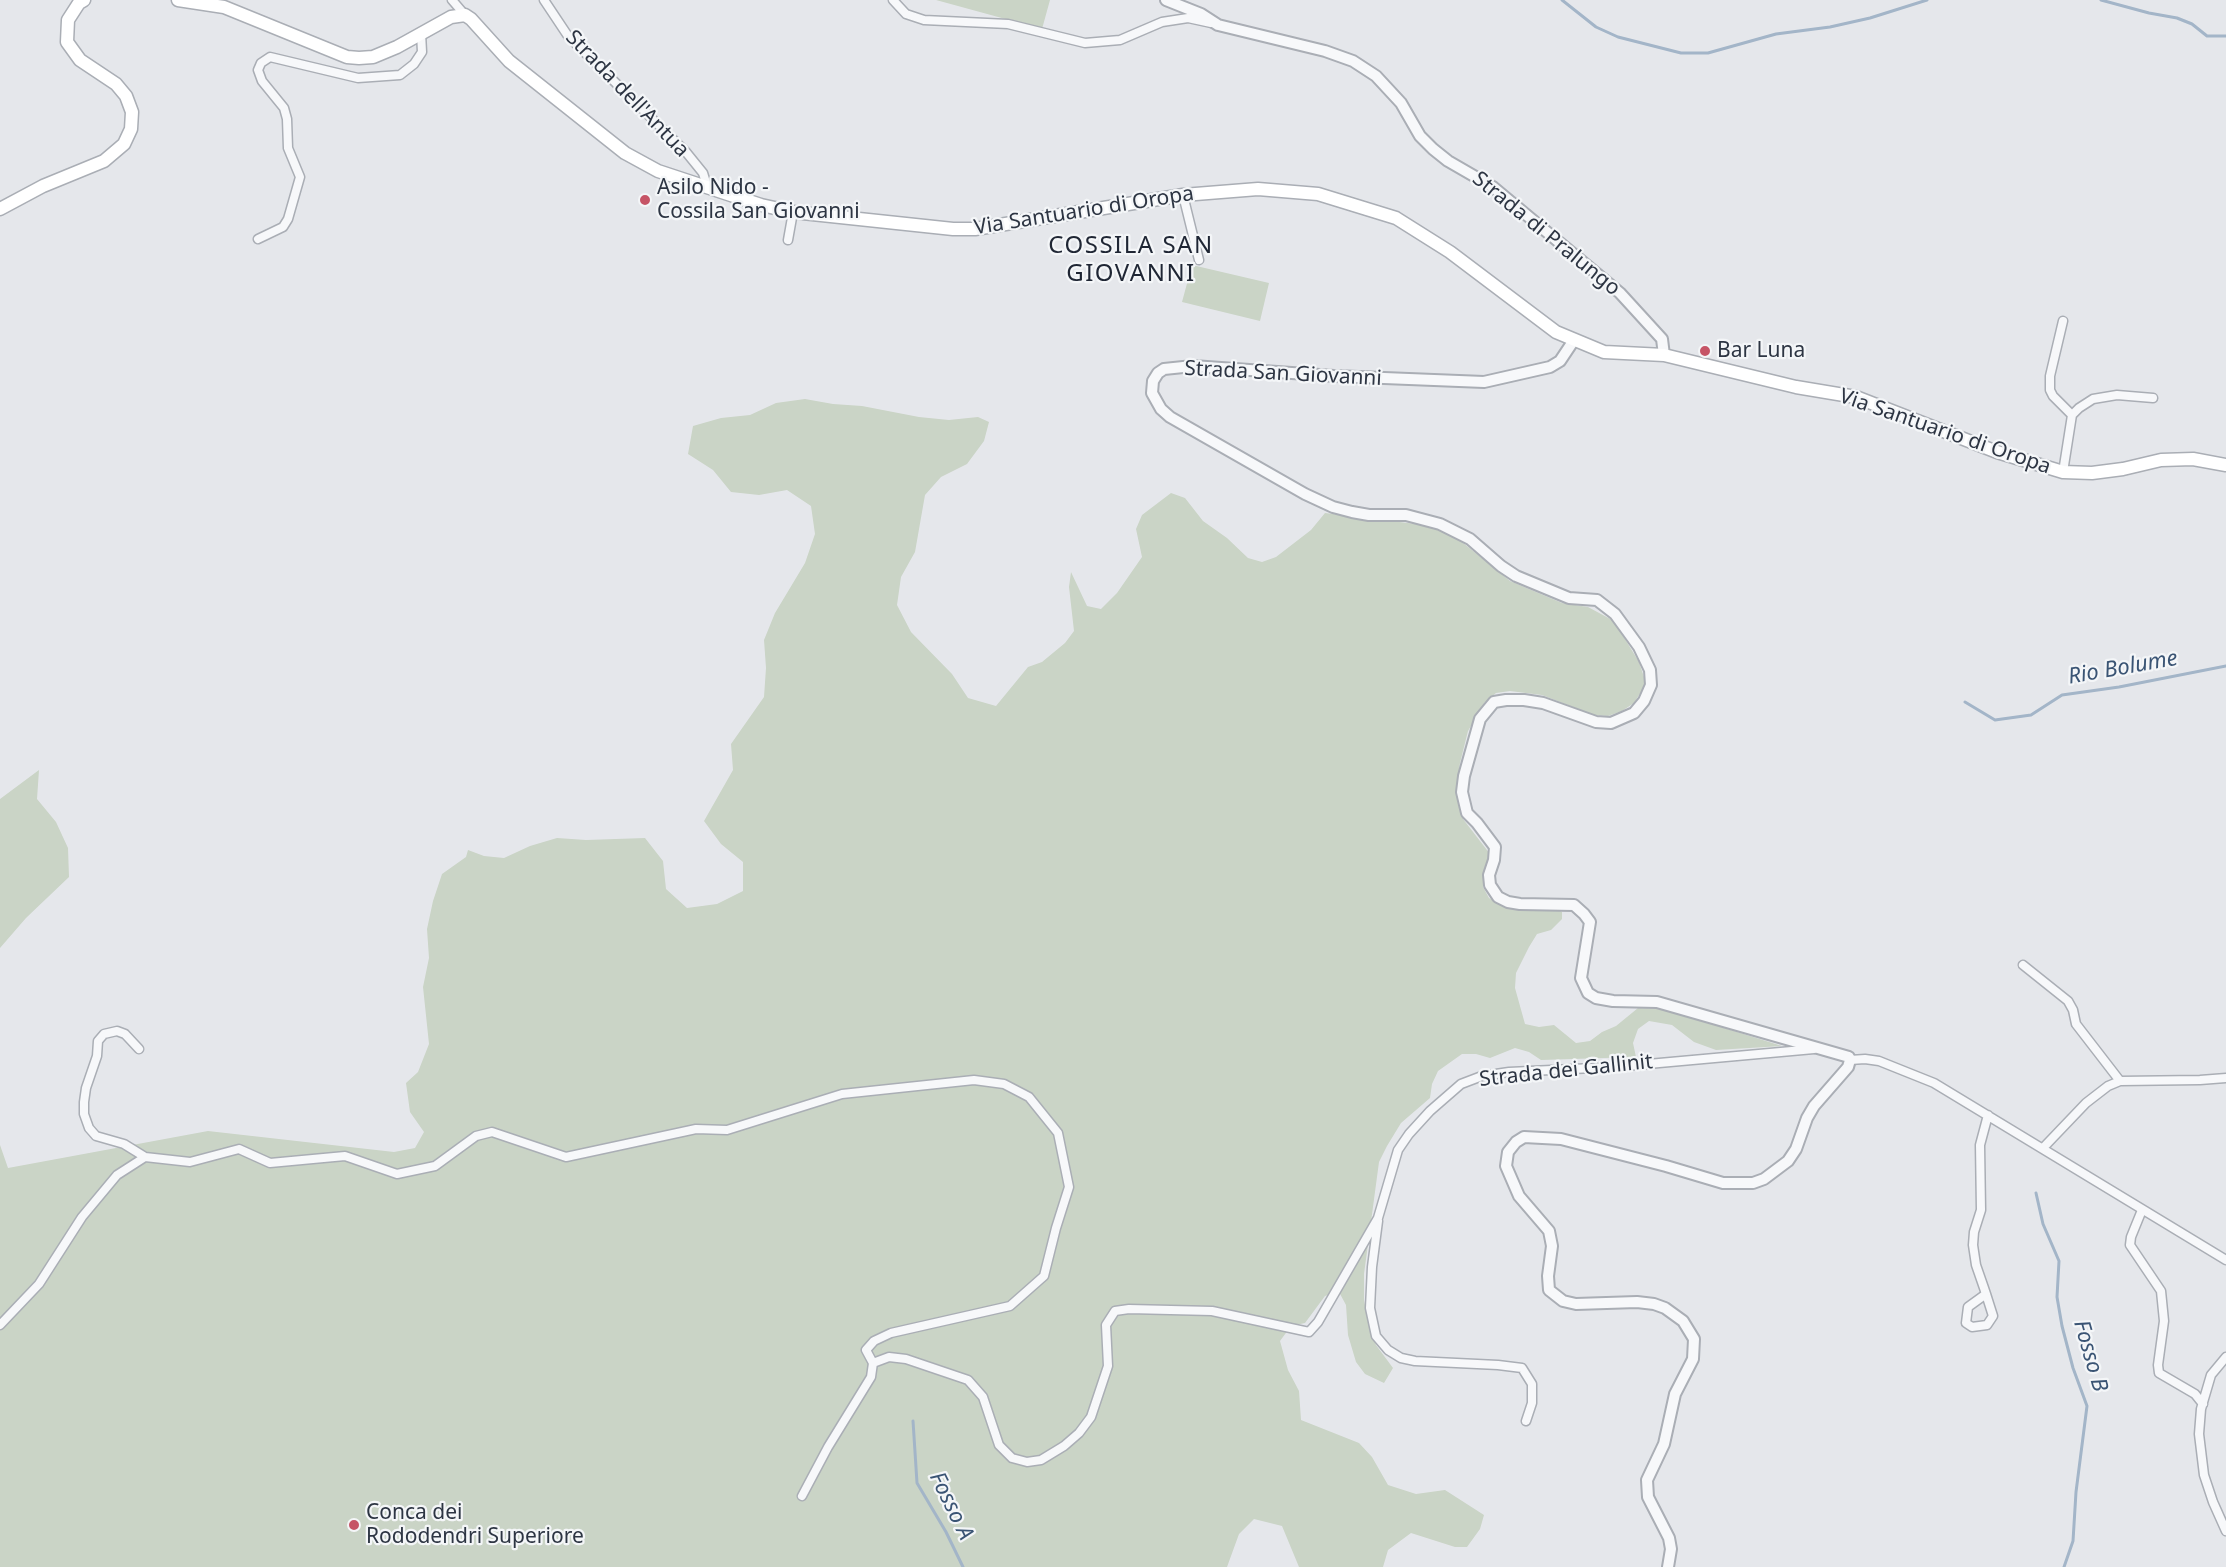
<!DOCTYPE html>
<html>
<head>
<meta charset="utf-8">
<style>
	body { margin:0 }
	canvas { display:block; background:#e5e7eb }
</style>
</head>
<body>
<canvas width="2226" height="1567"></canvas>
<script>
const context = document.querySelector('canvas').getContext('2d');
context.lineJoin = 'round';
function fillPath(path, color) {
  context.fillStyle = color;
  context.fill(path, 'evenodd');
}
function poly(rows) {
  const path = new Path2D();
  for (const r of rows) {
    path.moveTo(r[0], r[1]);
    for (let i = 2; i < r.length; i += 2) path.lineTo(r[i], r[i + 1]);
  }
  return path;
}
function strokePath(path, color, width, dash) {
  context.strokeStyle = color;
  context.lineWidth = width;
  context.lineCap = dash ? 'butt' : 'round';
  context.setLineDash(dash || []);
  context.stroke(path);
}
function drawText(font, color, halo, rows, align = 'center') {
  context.font = font + ' "Noto Sans",sans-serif';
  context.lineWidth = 4.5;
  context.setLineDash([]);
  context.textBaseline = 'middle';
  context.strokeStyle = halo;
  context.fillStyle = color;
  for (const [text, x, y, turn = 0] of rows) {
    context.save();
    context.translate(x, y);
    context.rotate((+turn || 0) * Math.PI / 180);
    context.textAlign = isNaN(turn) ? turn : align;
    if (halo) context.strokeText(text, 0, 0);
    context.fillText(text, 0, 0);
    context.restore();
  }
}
fillPath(poly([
	[936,0,1050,0,1042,29],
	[1192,265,1269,283,1260,321,1182,302],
	[805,399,833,404,862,406,919,417,949,420,978,417,989,422,984,441,967,464,941,477,925,495,915,552,901,577,897,605,911,632,952,674,968,698,996,706,1028,667,1042,662,1065,643,1074,631,1069,587,1071,572,1087,606,1101,609,1117,593,1142,557,1136,529,1142,515,1171,493,1185,498,1203,521,1227,538,1248,558,1262,562,1276,557,1311,530,1325,513,1416,524,1438,530,1462,542,1510,581,1562,603,1588,607,1614,621,1639,662,1644,677,1644,687,1634,703,1622,711,1608,716,1594,715,1542,695,1510,691,1496,693,1485,702,1468,731,1460,763,1456,789,1459,803,1463,819,1490,854,1484,869,1483,887,1489,898,1502,905,1517,909,1558,910,1562,912,1562,919,1551,930,1537,934,1529,947,1516,973,1515,988,1525,1024,1539,1027,1554,1025,1576,1043,1590,1041,1602,1032,1616,1026,1638,1008,1663,1009,1782,1046,1716,1050,1694,1042,1672,1025,1649,1021,1638,1029,1633,1043,1636,1057,1541,1060,1529,1052,1515,1048,1490,1058,1476,1054,1462,1054,1438,1071,1432,1084,1430,1098,1401,1123,1387,1146,1379,1162,1364,1274,1364,1300,1370,1331,1376,1345,1393,1368,1384,1383,1365,1374,1356,1362,1348,1335,1346,1305,1339,1292,1325,1296,1305,1323,1291,1326,1280,1341,1288,1370,1299,1391,1301,1420,1359,1443,1372,1457,1388,1485,1416,1494,1445,1490,1484,1515,1480,1529,1467,1547,1455,1547,1411,1533,1388,1550,1383,1567,1299,1567,1282,1526,1254,1519,1239,1534,1227,1567,0,1567,0,1145,8,1168,208,1131,394,1152,415,1148,424,1132,410,1112,406,1083,418,1072,429,1044,423,987,429,958,427,929,433,901,442,874,466,857,468,850,484,856,504,858,530,846,557,838,586,840,645,838,663,861,666,889,687,908,717,904,743,891,743,862,721,844,704,821,733,770,731,744,764,697,766,668,764,640,775,613,805,563,815,534,811,506,787,490,759,495,731,492,713,470,688,454,693,426,721,418,750,415,776,403],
	[39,770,37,799,56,822,68,848,69,877,26,918,0,948,0,799]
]), '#cad4c6');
strokePath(poly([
	[1562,0,1596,27,1618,37,1681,53,1708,53,1776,34,1830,27,1870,18,1927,0],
	[2101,0,2149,13,2177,18,2192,24,2207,36,2226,36],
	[1965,702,1995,720,2031,715,2062,695,2119,687,2226,666],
	[2036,1193,2043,1224,2059,1261,2057,1297,2062,1326,2073,1368,2087,1406,2076,1492,2073,1541,2064,1567],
	[913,1421,917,1483,946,1532,963,1567]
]), '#a3b5c8', 3);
const minor = poly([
	[452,0,465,15],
	[544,0,568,36,686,152,703,173,708,189],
	[893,0,906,14,924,20,1008,24,1085,43,1120,40,1162,22,1188,18,1211,23],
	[1183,195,1199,260],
	[258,239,283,227,288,219,300,177,288,148,287,119,284,108,262,81,258,70,261,63,270,57,358,78,400,75,414,64,422,52,421,33],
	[788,240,793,212],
	[2063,321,2050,376,2050,390,2053,396,2072,415],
	[2063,472,2072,415,2079,408,2093,399,2117,395,2153,398],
	[2023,965,2068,1001,2073,1010,2076,1024,2120,1081],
	[1850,1060,1865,1059,1879,1061,1934,1083,2226,1260],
	[2043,1148,2086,1103,2108,1086,2120,1081,2200,1080,2226,1078],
	[145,1157,190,1162,239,1149,270,1163,345,1156,397,1174,435,1166,476,1136,492,1132,566,1157,696,1129,727,1130,842,1094,974,1080,1004,1084,1029,1097,1058,1133,1069,1187,1056,1228,1044,1276,1010,1306,891,1333,874,1341,866,1350,873,1363],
	[2142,1210,2131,1237,2130,1245,2161,1291,2164,1321,2158,1365,2159,1373,2195,1394,2203,1404],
	[1378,1221,1372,1267,1370,1308,1376,1336,1388,1350,1401,1358,1415,1361,1498,1365,1522,1368,1532,1384,1532,1403,1526,1421],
	[1986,1294,1968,1307,1966,1323,1972,1327,1987,1325,1993,1316,1986,1294,1984,1288,1976,1265,1973,1245,1974,1232,1981,1210,1980,1145,1988,1115],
	[0,1325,39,1284,82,1217,117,1175,145,1157,124,1144,96,1136,89,1128,84,1114,84,1102,86,1088,97,1056,98,1041,104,1034,117,1031,125,1034,139,1049],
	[2226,1357,2211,1375,2201,1409,2199,1434,2204,1475,2213,1502,2226,1531],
	[802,1496,828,1447,871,1377,873,1363,889,1357,906,1359,968,1380,983,1397,999,1445,1012,1458,1027,1462,1041,1460,1064,1446,1079,1433,1091,1417,1108,1366,1106,1325,1115,1311,1129,1309,1212,1311,1309,1332,1318,1322,1378,1218,1398,1150,1409,1134,1430,1111,1461,1084,1482,1076,1509,1072,1615,1067,1814,1049]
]);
const tertiary = poly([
	[1166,0,1201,14,1218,25,1325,51,1353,61,1376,76,1401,103,1420,136,1433,149,1448,161,1493,187,1620,293,1662,339,1664,355],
	[1574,340,1560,361,1550,367,1484,382,1334,376,1193,366,1164,369,1158,373,1153,381,1152,393,1161,409,1170,417,1305,494,1333,507,1352,512,1369,515,1406,515,1440,524,1470,539,1501,566,1516,576,1569,598,1597,600,1615,614,1639,647,1650,670,1651,685,1644,701,1634,713,1611,723,1596,722,1543,703,1524,700,1506,700,1494,702,1480,719,1464,776,1462,792,1467,813,1477,823,1495,847,1494,860,1489,875,1490,885,1498,897,1508,902,1520,904,1574,905,1584,914,1590,922,1581,978,1588,993,1596,998,1613,1001,1657,1002,1849,1057,1850,1060,1848,1067,1814,1106,1807,1118,1796,1149,1788,1161,1764,1179,1753,1183,1723,1183,1666,1166,1561,1139,1524,1137,1516,1142,1508,1152,1506,1166,1519,1196,1549,1231,1552,1246,1548,1276,1549,1290,1563,1301,1576,1304,1637,1302,1654,1304,1665,1308,1683,1321,1694,1339,1693,1359,1675,1394,1664,1444,1647,1480,1648,1497,1669,1538,1671,1549,1668,1567]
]);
const secondary = poly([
	[178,0,224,7,347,57,359,58,373,57,397,47,451,17,465,15,471,19,509,61,625,153,658,171,761,205,793,212,953,229,975,229,1183,195,1258,189,1318,194,1396,218,1450,252,1556,332,1604,352,1664,355,1796,387,1856,397,1997,452,2063,472,2092,473,2123,469,2161,460,2193,459,2226,465],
	[0,209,43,186,104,161,124,144,131,129,132,112,126,96,116,84,80,60,67,42,68,20,79,3,84,0]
]);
strokePath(minor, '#aaaeb5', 11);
strokePath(tertiary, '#aaaeb5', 14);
strokePath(secondary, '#aaaeb5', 15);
strokePath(minor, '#f7f8fa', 8);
strokePath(tertiary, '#f7f8fa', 10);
strokePath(secondary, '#fff', 12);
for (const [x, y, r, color] of [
	[645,200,6,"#c65466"],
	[1705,351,6,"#c65466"],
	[354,1525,6,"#c65466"]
]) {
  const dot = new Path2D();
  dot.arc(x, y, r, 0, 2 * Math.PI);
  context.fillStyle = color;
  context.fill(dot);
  strokePath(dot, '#f4f6f8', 2);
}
drawText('21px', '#2d3543', '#f4f6f8', [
	["Strada dell'Antua",627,94,46],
	["Via Santuario di Oropa",1084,211,-9],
	["Strada di Pralungo",1546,234,39],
	["Strada San Giovanni",1283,374,3],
	["Via Santuario di Oropa",1945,432,19],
	["Strada dei Gallinit",1566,1071,-6]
]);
drawText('21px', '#2d3543', '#f4f6f8', [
	["Asilo Nido -",657,188],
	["Cossila San Giovanni",657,212],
	["Bar Luna",1717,351],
	["Conca dei",366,1513],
	["Rododendri Superiore",366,1537]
], 'left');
drawText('italic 22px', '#3a5474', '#f4f6f8', [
	["Rio Bolume",2123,668,-10],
	["Fosso B",2090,1356,74],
	["Fosso A",951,1506,64]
]);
context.letterSpacing = '1.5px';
drawText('24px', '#1f2634', '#f4f6f8', [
	["COSSILA SAN",1131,246],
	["GIOVANNI",1131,274]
]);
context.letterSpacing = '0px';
</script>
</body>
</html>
